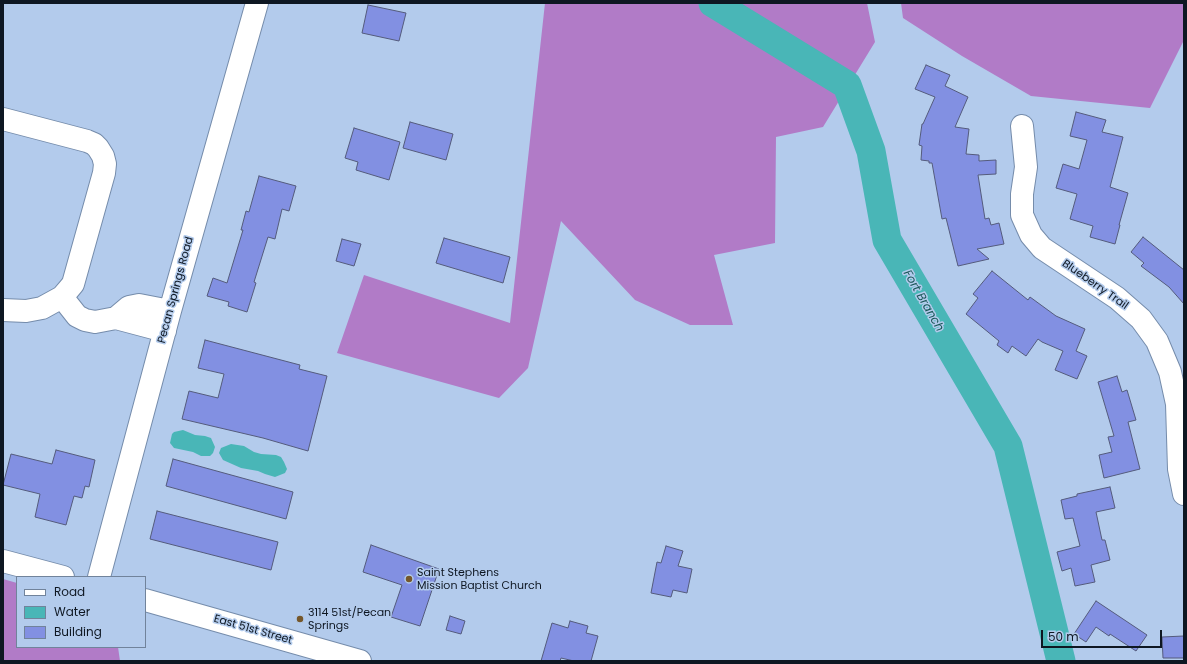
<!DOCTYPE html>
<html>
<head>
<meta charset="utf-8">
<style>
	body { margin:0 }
	#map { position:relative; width:1187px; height:664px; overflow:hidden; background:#b3cbec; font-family:Poppins,sans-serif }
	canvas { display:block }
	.frame { position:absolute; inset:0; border:4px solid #0e1722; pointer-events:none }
	.legend { position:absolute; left:16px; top:576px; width:130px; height:72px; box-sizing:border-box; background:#b3cbec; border:1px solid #71839b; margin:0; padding:5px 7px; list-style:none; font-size:12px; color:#0e1722 }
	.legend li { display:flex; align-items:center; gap:8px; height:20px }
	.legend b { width:20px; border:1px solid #71839b }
	.scale { position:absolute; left:1041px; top:630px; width:121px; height:18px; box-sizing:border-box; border:2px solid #0e1722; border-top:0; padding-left:5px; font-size:12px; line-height:14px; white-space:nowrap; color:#0e1722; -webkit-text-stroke:3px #b3cbec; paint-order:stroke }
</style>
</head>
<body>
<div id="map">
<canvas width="1187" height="664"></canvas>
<div class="frame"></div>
<ul class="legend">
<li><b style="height:5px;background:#fff"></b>Road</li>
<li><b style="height:11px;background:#49b6b7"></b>Water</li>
<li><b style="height:11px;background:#8290e2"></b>Building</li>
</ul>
<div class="scale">50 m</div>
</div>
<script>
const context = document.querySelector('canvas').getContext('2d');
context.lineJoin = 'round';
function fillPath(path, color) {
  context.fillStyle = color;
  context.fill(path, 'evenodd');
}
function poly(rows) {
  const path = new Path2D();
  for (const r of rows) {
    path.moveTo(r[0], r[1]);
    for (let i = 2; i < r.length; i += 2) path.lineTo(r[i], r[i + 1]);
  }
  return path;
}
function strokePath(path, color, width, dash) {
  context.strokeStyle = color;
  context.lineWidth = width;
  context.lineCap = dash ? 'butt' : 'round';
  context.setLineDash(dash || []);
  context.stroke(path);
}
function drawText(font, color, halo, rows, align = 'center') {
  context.font = font + ' Poppins,sans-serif';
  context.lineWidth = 3;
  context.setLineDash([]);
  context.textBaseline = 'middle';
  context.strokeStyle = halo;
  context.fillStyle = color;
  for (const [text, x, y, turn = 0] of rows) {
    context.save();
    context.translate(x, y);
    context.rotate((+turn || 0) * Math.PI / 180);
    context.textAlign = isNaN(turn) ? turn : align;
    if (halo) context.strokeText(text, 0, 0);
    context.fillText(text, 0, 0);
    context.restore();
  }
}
fillPath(poly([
	[545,3,867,3,875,42,823,127,776,137,775,243,714,255,733,325,690,325,635,300,561,221,528,368,499,398,337,353,364,275,510,323],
	[901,3,1184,3,1184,40,1150,108,1031,96,962,56,903,18],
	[3,579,17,583,17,647,118,647,120,661,3,661]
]), '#b17bc7');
fillPath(poly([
	[183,430,195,435,205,436,211,438,215,447,213,453,210,456,201,456,193,452,174,448,170,443,172,434,174,432],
	[231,444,244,446,254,452,261,454,276,455,281,457,284,462,287,469,285,473,275,477,265,474,258,471,241,468,223,460,219,453,221,448]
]), '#49b6b7');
strokePath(poly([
	[713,3,847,85,871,151,887,240,1008,446,1061,661]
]), '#49b6b7', 29);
const building = poly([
	[368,5,406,13,399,41,362,33,368,5],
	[926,65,950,75,945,86,968,97,955,127,969,129,966,154,979,155,979,161,996,160,996,174,978,175,985,219,989,218,991,225,999,223,1004,244,977,249,989,259,958,266,946,218,942,219,932,163,929,163,929,161,921,160,922,146,919,145,922,124,923,124,935,97,915,89,926,65],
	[1076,112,1106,120,1102,132,1123,137,1110,187,1128,193,1119,225,1120,225,1115,244,1090,237,1093,226,1070,219,1077,194,1056,188,1063,164,1079,169,1087,140,1070,136,1076,112],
	[410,122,453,134,446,160,403,148,410,122],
	[354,128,400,142,389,180,356,170,358,162,345,158,354,128],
	[259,176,296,186,289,211,282,209,275,239,268,237,254,282,256,283,247,312,228,306,229,302,207,296,213,278,227,283,243,230,241,230,246,211,249,212,259,176],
	[1143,237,1184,270,1184,304,1169,287,1141,266,1144,263,1131,252,1143,237],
	[444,238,510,257,503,283,436,263,444,238],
	[342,239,361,244,354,266,336,261,342,239],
	[992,271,1028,300,1030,297,1056,316,1085,329,1076,351,1087,356,1077,379,1055,370,1063,351,1042,342,1038,339,1026,356,1012,346,1008,353,997,345,999,341,966,314,978,298,973,294,992,271],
	[205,340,300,365,299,369,327,376,308,451,263,438,182,419,189,391,218,398,224,374,198,368,205,340],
	[1117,376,1122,392,1127,390,1136,420,1128,422,1140,469,1104,478,1099,455,1112,452,1108,437,1114,436,1098,382,1117,376],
	[56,450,95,460,89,487,85,486,82,498,74,496,66,525,35,517,40,494,3,485,11,454,52,464,56,450],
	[173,459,293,492,286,519,166,486,173,459],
	[1110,487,1115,508,1096,512,1102,540,1105,540,1110,560,1091,565,1095,582,1075,586,1071,568,1062,571,1057,552,1080,546,1073,518,1065,519,1061,500,1077,496,1077,494,1110,487],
	[157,511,278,542,271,570,150,539,157,511],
	[371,545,439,569,420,626,391,617,402,585,363,572,371,545],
	[666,546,683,551,678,566,692,569,687,593,673,590,671,597,651,593,657,562,661,563,666,546],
	[1096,601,1147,635,1136,651,1110,634,1109,636,1096,627,1086,642,1074,634,1096,601],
	[450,616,465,621,461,634,446,630,450,616],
	[570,621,588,626,586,633,598,636,591,661,574,661,561,658,560,661,541,661,552,623,568,628,570,621],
	[1184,636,1184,658,1163,658,1162,637,1184,636]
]);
fillPath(building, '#8290e2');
strokePath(building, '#545b7c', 1);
const minor = poly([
	[3,119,87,141,94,144,98,148,103,156,105,164,104,173,73,284,68,290,62,297,42,308,26,311,3,310],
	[1022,126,1026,167,1022,194,1022,215,1031,235,1042,248,1117,298,1141,319,1157,341,1170,372,1177,404,1179,469,1184,494],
	[62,297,77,316,85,320,95,322,116,318],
	[165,331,116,318,129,307,139,305,170,311],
	[99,577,170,311,257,3]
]);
const major = poly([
	[3,561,63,577],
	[145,600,360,661]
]);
strokePath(minor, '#758cab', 24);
strokePath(major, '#758cab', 24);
strokePath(minor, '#fff', 22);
strokePath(major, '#fff', 22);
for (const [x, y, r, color] of [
	[409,579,4,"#75572b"],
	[300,619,4,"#75572b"]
]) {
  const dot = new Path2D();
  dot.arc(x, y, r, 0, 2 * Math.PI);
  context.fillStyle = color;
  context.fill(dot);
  strokePath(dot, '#b3cbec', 1.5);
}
drawText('11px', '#0e1722', '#b3cbec', [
	["Blueberry Trail",1095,285,35],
	["Pecan Springs Road",176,290,-75],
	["East 51st Street",253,630,16]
]);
drawText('11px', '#0e1722', '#b3cbec', [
	["Saint Stephens",417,573],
	["Mission Baptist Church",417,586],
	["3114 51st/Pecan",308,613],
	["Springs",308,626]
], 'left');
drawText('italic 12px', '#185656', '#b3cbec', [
	["Fort Branch",923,301,60]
]);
</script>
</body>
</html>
